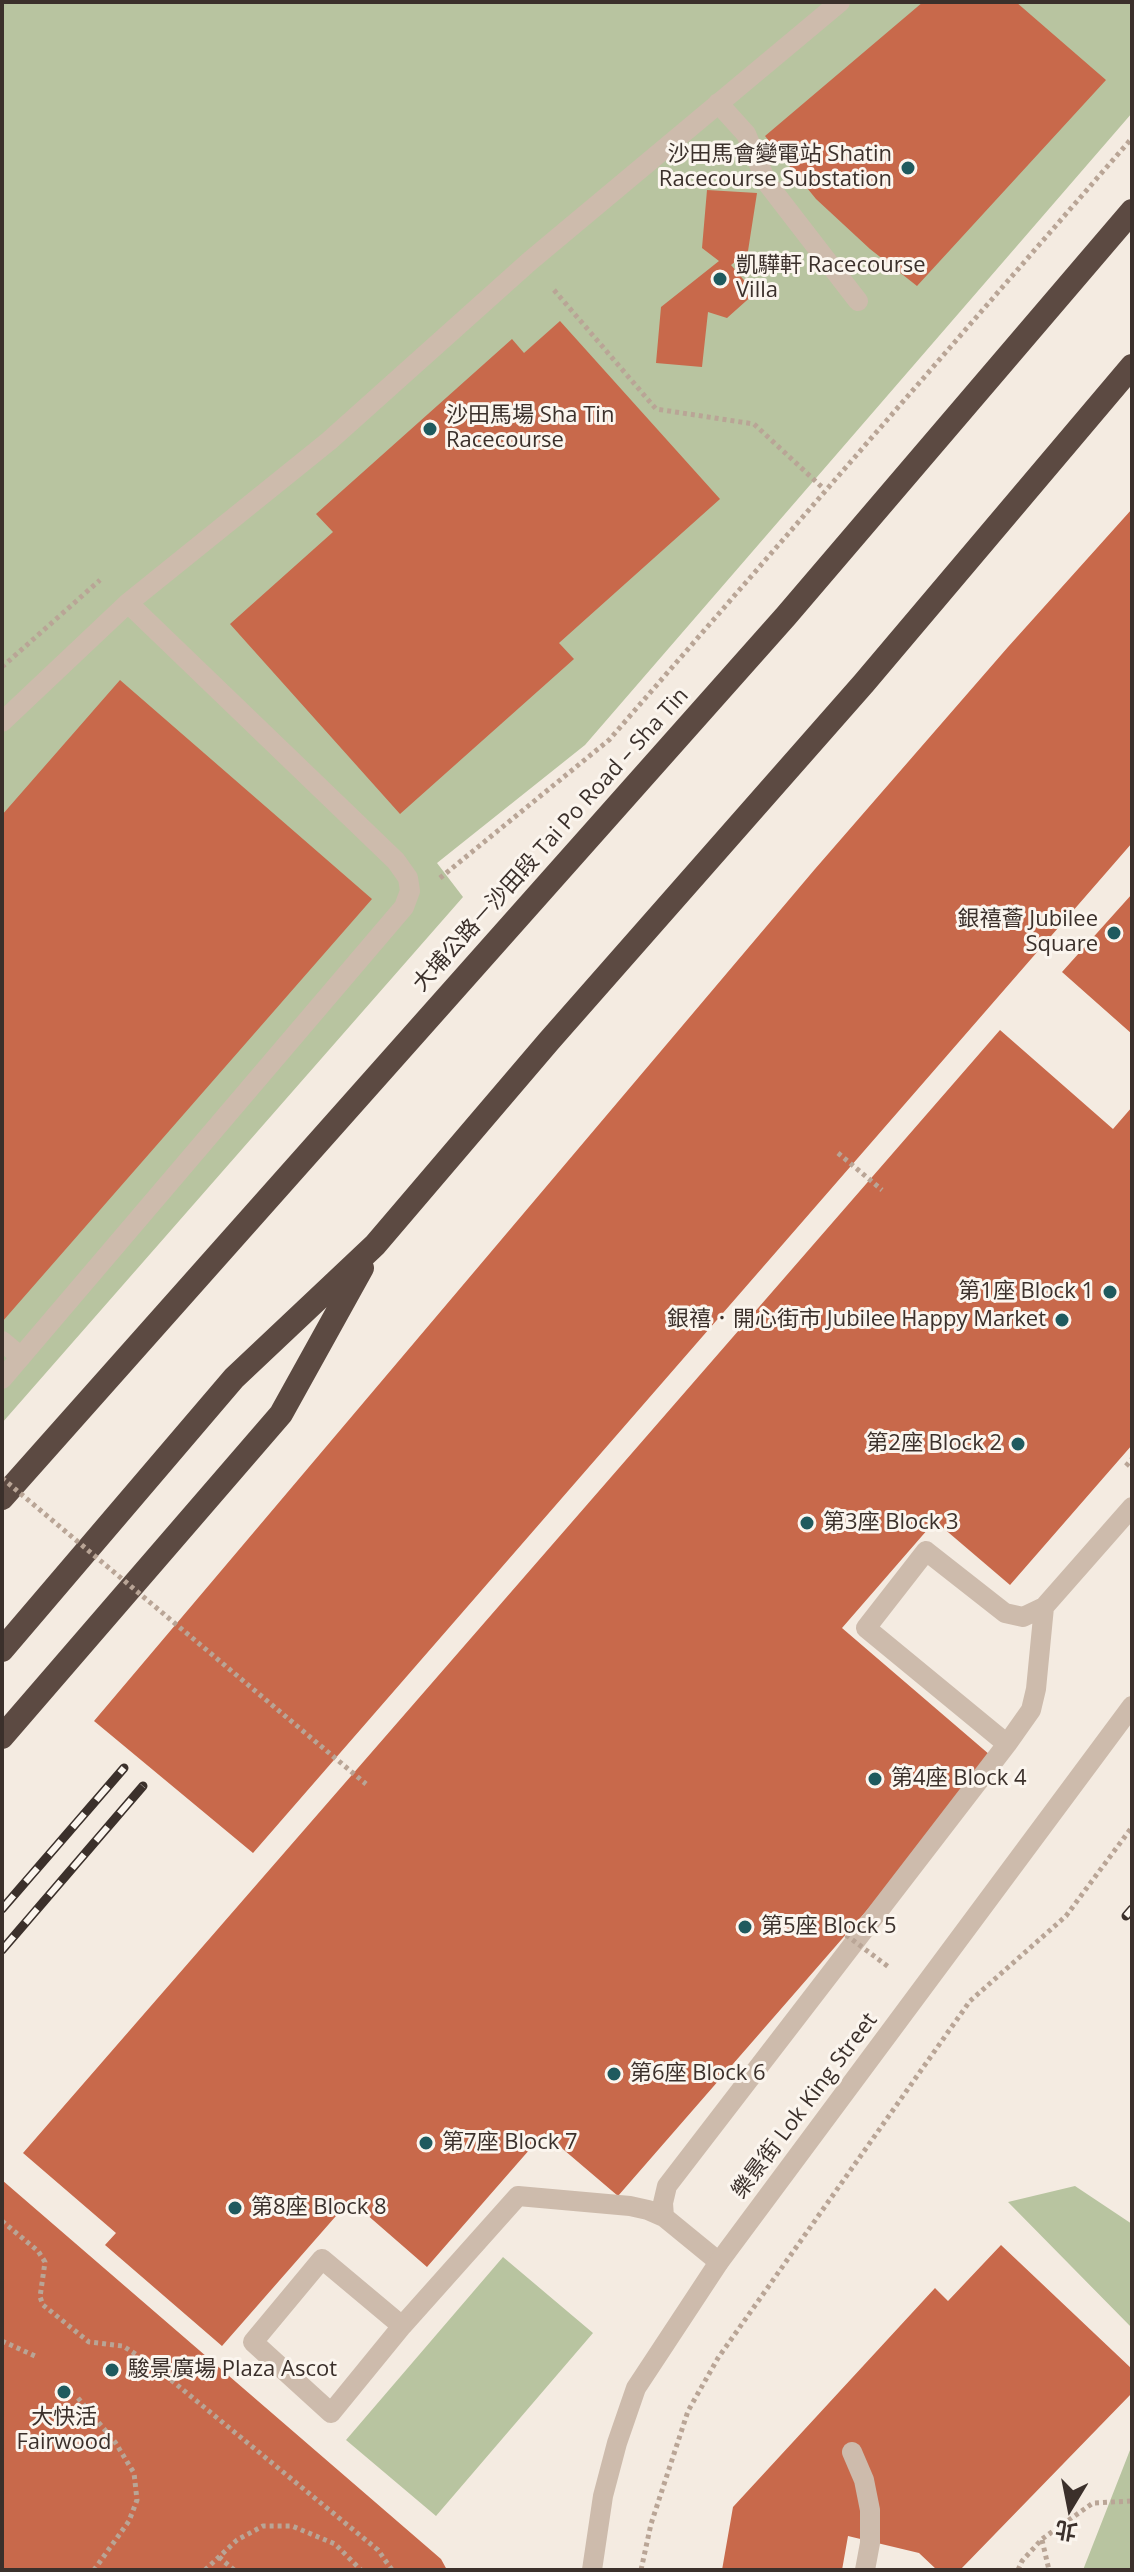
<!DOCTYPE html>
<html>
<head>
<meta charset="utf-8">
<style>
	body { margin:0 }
	#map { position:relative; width:1134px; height:2572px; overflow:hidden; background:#f4ebe1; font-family:"Open Sans","Noto Sans TC",sans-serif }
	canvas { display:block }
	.frame { position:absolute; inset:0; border:4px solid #3b302b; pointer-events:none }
	.north { position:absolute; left:1030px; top:2468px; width:80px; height:80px; -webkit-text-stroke:6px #fbf5ee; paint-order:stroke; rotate:190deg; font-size:22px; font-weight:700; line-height:32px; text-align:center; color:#3b302b }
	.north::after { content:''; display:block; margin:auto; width:28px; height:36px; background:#3b302b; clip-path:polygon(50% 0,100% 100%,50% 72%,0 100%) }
</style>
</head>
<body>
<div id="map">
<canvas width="1134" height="2572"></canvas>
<div class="frame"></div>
<div class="north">北</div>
</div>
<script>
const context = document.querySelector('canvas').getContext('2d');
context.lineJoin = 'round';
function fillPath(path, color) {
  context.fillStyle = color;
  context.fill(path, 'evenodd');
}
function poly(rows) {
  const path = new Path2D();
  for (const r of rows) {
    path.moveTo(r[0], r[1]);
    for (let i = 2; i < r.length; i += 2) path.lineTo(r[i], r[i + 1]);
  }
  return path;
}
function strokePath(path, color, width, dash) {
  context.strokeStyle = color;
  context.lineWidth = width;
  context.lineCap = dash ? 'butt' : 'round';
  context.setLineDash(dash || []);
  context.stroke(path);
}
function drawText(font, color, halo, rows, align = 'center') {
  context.font = font + ' "Open Sans","Noto Sans TC",sans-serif';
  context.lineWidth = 6;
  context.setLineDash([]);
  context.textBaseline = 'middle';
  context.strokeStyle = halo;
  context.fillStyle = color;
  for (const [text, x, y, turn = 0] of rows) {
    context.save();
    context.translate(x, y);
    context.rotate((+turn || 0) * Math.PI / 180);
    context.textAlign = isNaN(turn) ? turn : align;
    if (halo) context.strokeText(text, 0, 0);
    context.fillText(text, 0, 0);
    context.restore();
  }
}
fillPath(poly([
	[2,2,1132,2,1132,113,585,745,437,863,463,897,2,1423],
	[1075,2186,1132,2224,1132,2328,1008,2202],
	[503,2257,593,2333,436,2516,346,2440],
	[1132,2445,1132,2570,1083,2570]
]), '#b8c4a0');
fillPath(poly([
	[923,2,1016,2,1106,80,917,286,870,249,816,199,765,136],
	[707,190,757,193,748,251,731,265,755,293,727,318,708,312,702,367,656,363,661,307,719,261,702,248],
	[560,321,720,499,559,643,574,659,400,814,230,624,333,532,316,514,512,339,524,353],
	[1132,509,1132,843,253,1853,94,1721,815,869,1008,647],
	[120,680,372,899,2,1322,2,815],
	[1132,894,1132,1034,1062,972],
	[1000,1030,1113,1129,1132,1107,1132,1445,1010,1585,935,1521,842,1628,997,1761,618,2196,544,2133,427,2267,350,2200,222,2346,105,2245,116,2233,23,2153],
	[2,2180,441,2559,447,2570,2,2570],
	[1001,2245,1132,2369,1132,2393,960,2570,937,2570,919,2553,848,2536,842,2570,722,2570,733,2507,935,2288,948,2301]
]), '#c8694b');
strokePath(poly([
	[554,290,656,409,754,424,824,489],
	[2,667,100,580],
	[440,878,609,740,1132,138],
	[838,1153,882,1190],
	[1126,1466,1132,1459],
	[2,2221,38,2251,45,2262,40,2297,43,2305,89,2342,123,2346,154,2366,378,2550,392,2570],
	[2,2341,35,2356],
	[78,2398,115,2442,134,2473,137,2500,129,2521,94,2570],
	[1042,2540,1049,2570],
	[219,2557,234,2570],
	[205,2570,237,2540,263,2526,292,2526,335,2544,361,2570],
	[1018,2570,1022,2561,1042,2539,1093,2503,1132,2501]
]), '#b9a596', 5, [4, 4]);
strokePath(poly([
	[718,103,746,134,767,183,858,301],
	[2,722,128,603,329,441,530,261,840,2],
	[2,1341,21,1357],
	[2,1379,404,907,410,891,408,878,396,861,128,603],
	[1007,1744,866,1628,926,1551,1005,1613,1023,1617,1044,1607,1132,1507],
	[664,2217,663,2203,667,2186,1007,1744,1031,1710,1036,1689,1044,1607],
	[402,2326,322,2259,253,2342,331,2413,402,2326,518,2196,630,2206,648,2210,664,2217,719,2262],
	[852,2452,864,2480,870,2510,870,2543,865,2570]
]), '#cdbbac', 20);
strokePath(poly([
	[2,1498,786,616,1132,211],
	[2,1650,234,1378,375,1245,549,1041,864,683,1132,366],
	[2,1737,281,1414,362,1268]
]), '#5c4a42', 24);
const rail = poly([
	[2,1909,124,1768],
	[1126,1916,1132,1909],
	[2,1950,143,1786]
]);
strokePath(rail, '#3b302b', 9);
strokePath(rail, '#fbf5ee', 6, [18]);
strokePath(poly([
	[2,1478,366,1784],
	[846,1935,890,1968],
	[641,2570,651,2524,688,2411,718,2358,970,2001,1066,1916,1132,1827]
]), '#b9a596', 5, [4, 4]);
strokePath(poly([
	[592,2570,603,2496,617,2443,636,2388,719,2262,1132,1706]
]), '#cdbbac', 20);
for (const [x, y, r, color] of [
	[908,168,8,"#1f5a5e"],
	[720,279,8,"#1f5a5e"],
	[430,429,8,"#1f5a5e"],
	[1114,933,8,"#1f5a5e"],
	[1110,1292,8,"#1f5a5e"],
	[1062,1320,8,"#1f5a5e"],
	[1018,1444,8,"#1f5a5e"],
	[807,1523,8,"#1f5a5e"],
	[875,1779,8,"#1f5a5e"],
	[745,1927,8,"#1f5a5e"],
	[614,2074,8,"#1f5a5e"],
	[426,2143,8,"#1f5a5e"],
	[235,2208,8,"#1f5a5e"],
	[112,2370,8,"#1f5a5e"],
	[64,2392,8,"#1f5a5e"]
]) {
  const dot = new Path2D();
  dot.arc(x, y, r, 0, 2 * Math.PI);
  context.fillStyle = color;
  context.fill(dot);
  strokePath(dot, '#fbf5ee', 3);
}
drawText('22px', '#3b302b', '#fbf5ee', [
	["沙田馬會變電站 Shatin",892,155,"right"],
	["Racecourse Substation",892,180,"right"],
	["凱驊軒 Racecourse",736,266],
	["Villa",736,291],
	["沙田馬場 Sha Tin",446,416],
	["Racecourse",446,441],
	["銀禧薈 Jubilee",1098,920,"right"],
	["Square",1098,945,"right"],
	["第1座 Block 1",1094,1292,"right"],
	["銀禧．開心街市 Jubilee Happy Market",1046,1320,"right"],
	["第2座 Block 2",1002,1444,"right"],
	["第3座 Block 3",823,1523],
	["第4座 Block 4",891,1779],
	["第5座 Block 5",761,1927],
	["第6座 Block 6",630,2074],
	["第7座 Block 7",442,2143],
	["第8座 Block 8",251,2208],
	["駿景廣場 Plaza Ascot",128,2370],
	["大快活",64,2418,"center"],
	["Fairwood",64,2443,"center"]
], 'left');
drawText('22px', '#3b302b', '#fbf5ee', [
	["大埔公路－沙田段 Tai Po Road – Sha Tin",551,840,-48],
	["樂景街 Lok King Street",805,2106,-53]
]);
</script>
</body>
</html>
